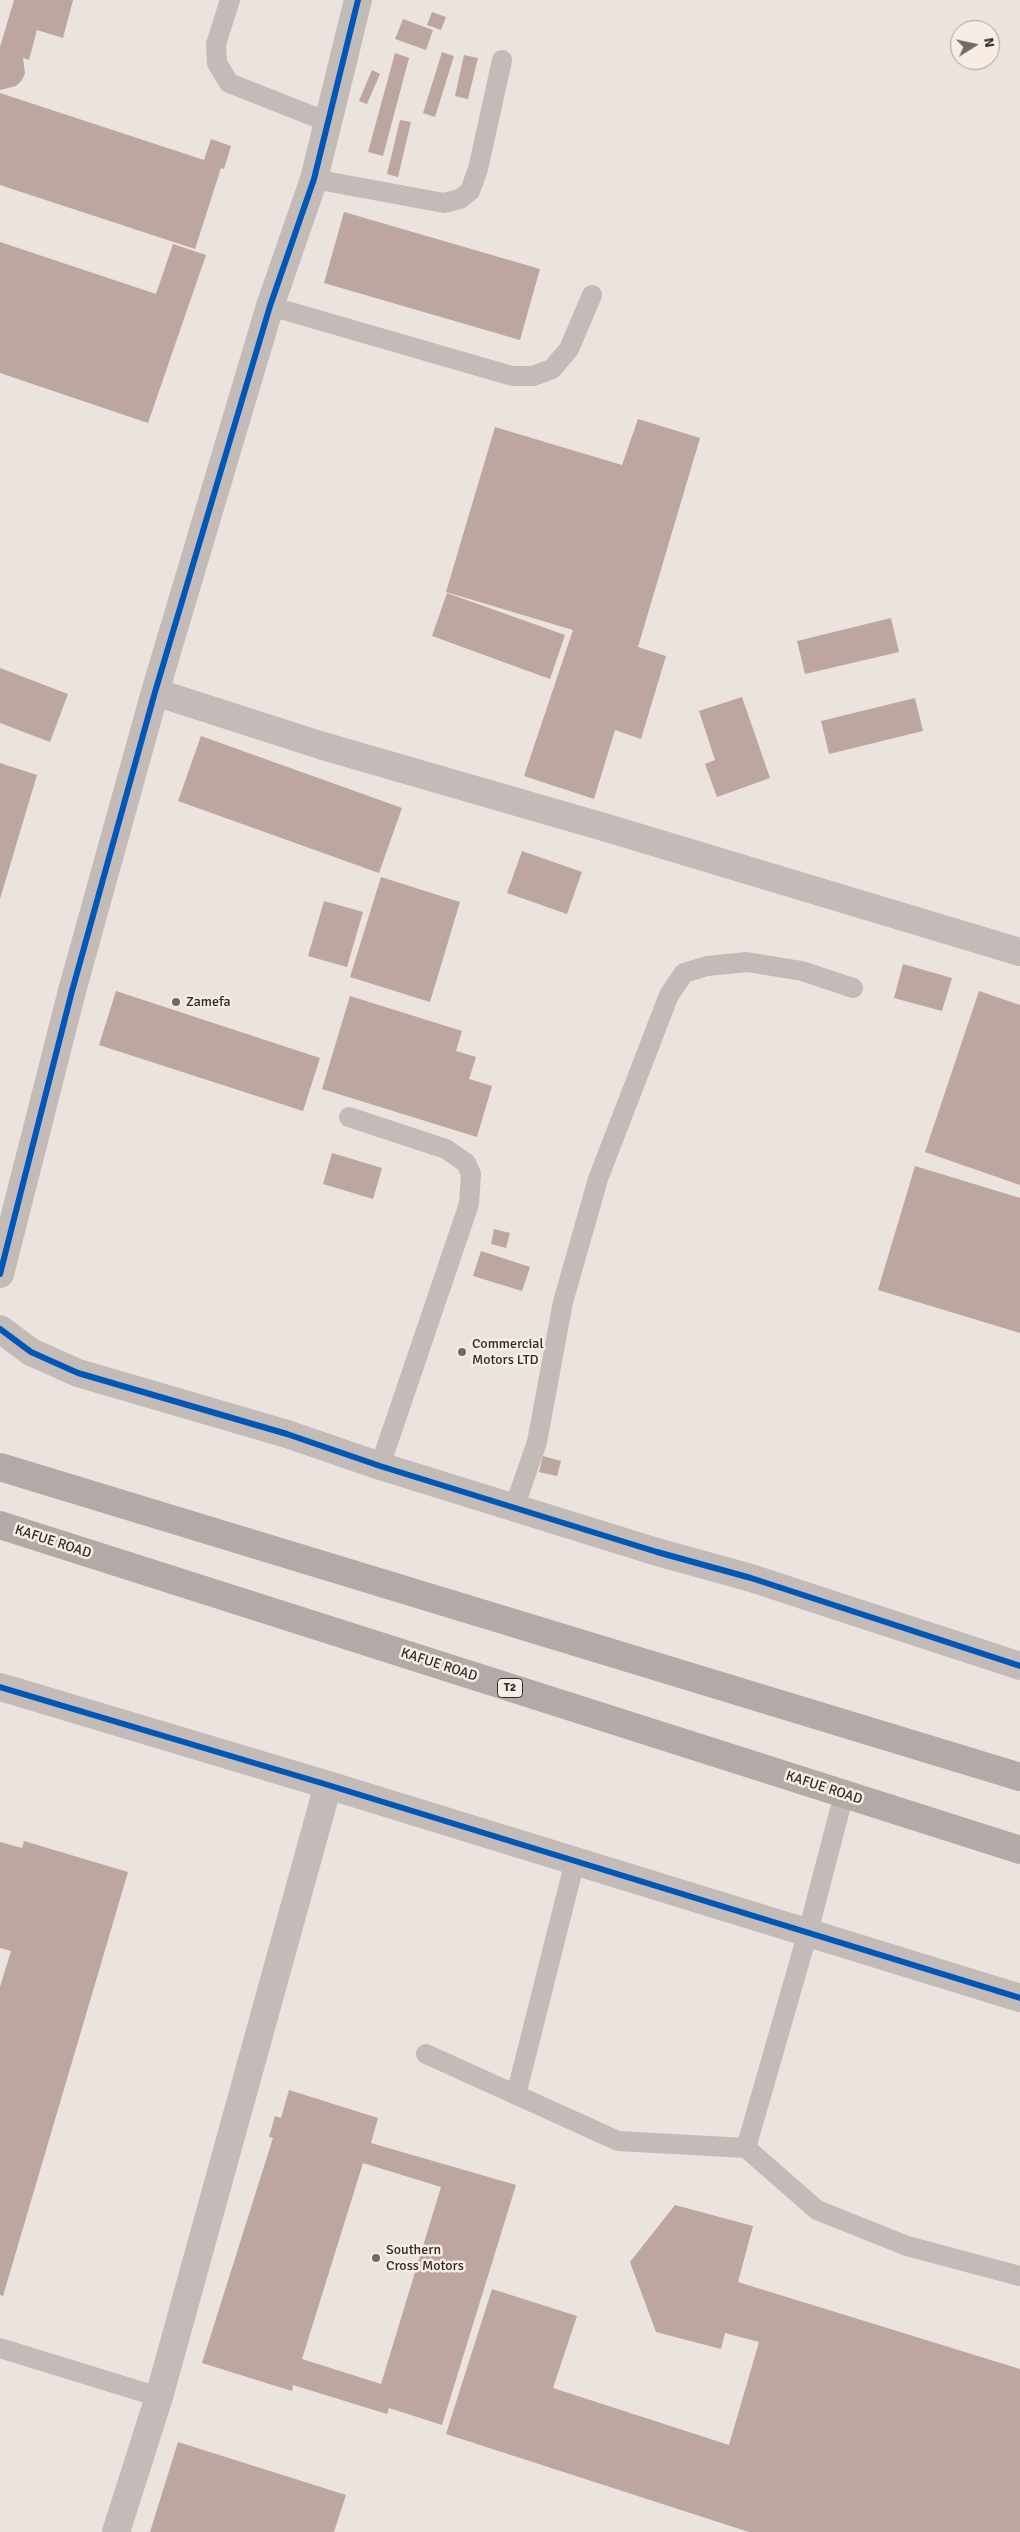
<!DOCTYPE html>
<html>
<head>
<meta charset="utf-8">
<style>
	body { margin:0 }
	#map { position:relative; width:1020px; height:2532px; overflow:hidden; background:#eae3de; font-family:Signika,sans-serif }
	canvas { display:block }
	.north { position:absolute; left:950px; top:20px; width:50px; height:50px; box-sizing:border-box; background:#f7ede4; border:1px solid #a99f98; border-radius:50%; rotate:80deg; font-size:14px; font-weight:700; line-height:20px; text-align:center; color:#332926 }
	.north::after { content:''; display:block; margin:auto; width:18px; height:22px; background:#736a66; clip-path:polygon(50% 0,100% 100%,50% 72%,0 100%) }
</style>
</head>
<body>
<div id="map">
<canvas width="1020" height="2532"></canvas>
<div class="north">N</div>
</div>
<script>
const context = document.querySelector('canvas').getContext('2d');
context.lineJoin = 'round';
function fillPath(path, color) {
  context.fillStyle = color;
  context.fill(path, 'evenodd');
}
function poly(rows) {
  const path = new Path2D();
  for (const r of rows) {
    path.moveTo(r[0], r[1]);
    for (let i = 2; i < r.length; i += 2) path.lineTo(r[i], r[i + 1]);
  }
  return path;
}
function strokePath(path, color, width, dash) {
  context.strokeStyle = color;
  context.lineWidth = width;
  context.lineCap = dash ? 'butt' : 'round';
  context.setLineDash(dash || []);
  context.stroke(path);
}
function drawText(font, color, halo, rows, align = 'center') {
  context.font = font + ' Signika,sans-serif';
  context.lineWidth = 5;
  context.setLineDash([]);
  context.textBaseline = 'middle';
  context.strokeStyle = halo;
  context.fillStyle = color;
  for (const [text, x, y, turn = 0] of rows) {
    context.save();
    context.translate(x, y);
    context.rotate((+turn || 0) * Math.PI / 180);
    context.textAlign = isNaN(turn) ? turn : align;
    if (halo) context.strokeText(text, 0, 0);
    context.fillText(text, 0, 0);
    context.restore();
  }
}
fillPath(poly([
	[14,0,73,0,63,38,37,30,29,60,23,58,25,73,22,80,16,86,0,90,0,47],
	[432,12,446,17,441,30,427,25],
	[403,19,433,30,426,50,395,39],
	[442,52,454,56,435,117,423,113],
	[395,53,409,58,383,156,368,152],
	[464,55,478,58,468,99,455,96],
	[372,70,380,74,367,104,359,101],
	[0,93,204,160,211,139,231,146,224,169,221,168,195,249,0,185],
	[400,120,411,122,398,177,387,174],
	[344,212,540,269,520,340,324,283],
	[0,242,156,294,173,244,206,255,148,423,0,373],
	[638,419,700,438,638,647,666,656,641,739,615,730,594,799,524,776,573,630,446,592,495,427,622,465],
	[447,593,565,635,550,679,432,636],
	[891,618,899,652,805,674,797,641],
	[0,668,68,694,50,742,0,723],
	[742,697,770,778,717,797,705,764,715,760,699,711],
	[915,698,923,731,829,754,821,721],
	[201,736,402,808,379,873,178,801],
	[0,763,37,775,0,899],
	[522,851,582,872,567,914,507,893],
	[381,877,460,902,430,1002,350,977],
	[324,901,363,912,347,967,308,956],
	[903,964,952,978,942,1011,894,998],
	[116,991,320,1058,303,1111,99,1045],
	[979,991,1020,1005,1020,1185,925,1152],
	[350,996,462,1031,456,1051,476,1057,469,1079,492,1086,477,1137,322,1089],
	[332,1153,382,1168,373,1199,323,1184],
	[915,1166,1020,1198,1020,1333,878,1290],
	[494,1229,510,1233,506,1248,491,1244],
	[481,1251,530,1267,522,1291,473,1276],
	[543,1456,561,1461,557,1476,539,1472],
	[24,1841,128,1872,3,2296,0,2295,0,1987,11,1951,0,1948,0,1842,22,1848],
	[289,2090,378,2118,371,2143,516,2185,442,2425,389,2408,387,2414,293,2385,292,2391,202,2363,273,2138,269,2137,275,2116,281,2118],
	[363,2163,441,2187,381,2384,302,2359],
	[675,2205,753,2226,738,2282,1020,2369,1020,2532,749,2532,446,2434,492,2289,577,2316,553,2388,729,2445,759,2342,725,2333,721,2349,656,2332,630,2262],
	[178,2442,346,2495,334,2532,150,2532]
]), '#bda6a0');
strokePath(poly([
	[230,0,216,44,217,63,229,83,328,122],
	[314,179,444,203,460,199,470,191,478,169,502,60],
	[270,306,512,376,533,376,552,369,569,349,592,295],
	[349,1117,446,1149,466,1163,471,1174,469,1204,380,1466],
	[514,1508,537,1442,563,1302,598,1179,669,995,684,973,707,966,747,962,802,971,853,988],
	[844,1794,808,1932,746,2148,817,2210,907,2246,1020,2276],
	[426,2054,618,2141,746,2148],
	[516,2095,575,1861],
	[0,2348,159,2397]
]), '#c3bbb7', 20);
strokePath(poly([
	[155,692,323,746,607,828,1020,952],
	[0,1274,72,991,155,692,270,306,314,179,358,0],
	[0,1329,31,1352,78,1373,287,1434,380,1466,657,1552,751,1578,1020,1666],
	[0,1687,328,1785,1020,1998],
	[116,2532,159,2397,328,1785]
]), '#c3bbb7', 28);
strokePath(poly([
	[0,1467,1020,1777],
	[0,1525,1020,1850]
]), '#b1aaa7', 28);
strokePath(poly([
	[0,1274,72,991,155,692,270,306,314,179,358,0],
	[0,1329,31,1352,78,1373,287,1434,380,1466,657,1552,751,1578,1020,1666],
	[0,1687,328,1785,1020,1998]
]), '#0057b8', 6);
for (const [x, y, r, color] of [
	[176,1002,5,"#736a66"],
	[462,1352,5,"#736a66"],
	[376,2258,5,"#736a66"]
]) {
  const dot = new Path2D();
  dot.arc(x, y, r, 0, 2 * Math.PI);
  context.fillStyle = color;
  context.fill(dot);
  strokePath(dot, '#f7ede4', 2);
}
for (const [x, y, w] of [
	[510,1688,25]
]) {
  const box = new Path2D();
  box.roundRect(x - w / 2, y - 9.5, w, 19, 4);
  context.fillStyle = '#f7ede4';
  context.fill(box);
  strokePath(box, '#332926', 1);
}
drawText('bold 12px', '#332926', null, [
	["T2",510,1688]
]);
drawText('14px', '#332926', '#f7ede4', [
	["Zamefa",186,1002],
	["Commercial",472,1344],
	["Motors LTD",472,1360],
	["Southern",386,2250],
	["Cross Motors",386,2266]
], 'left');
drawText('14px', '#332926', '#f7ede4', [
	["KAFUE ROAD",53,1542,18],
	["KAFUE ROAD",439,1665,18],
	["KAFUE ROAD",824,1788,18]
]);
</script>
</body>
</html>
